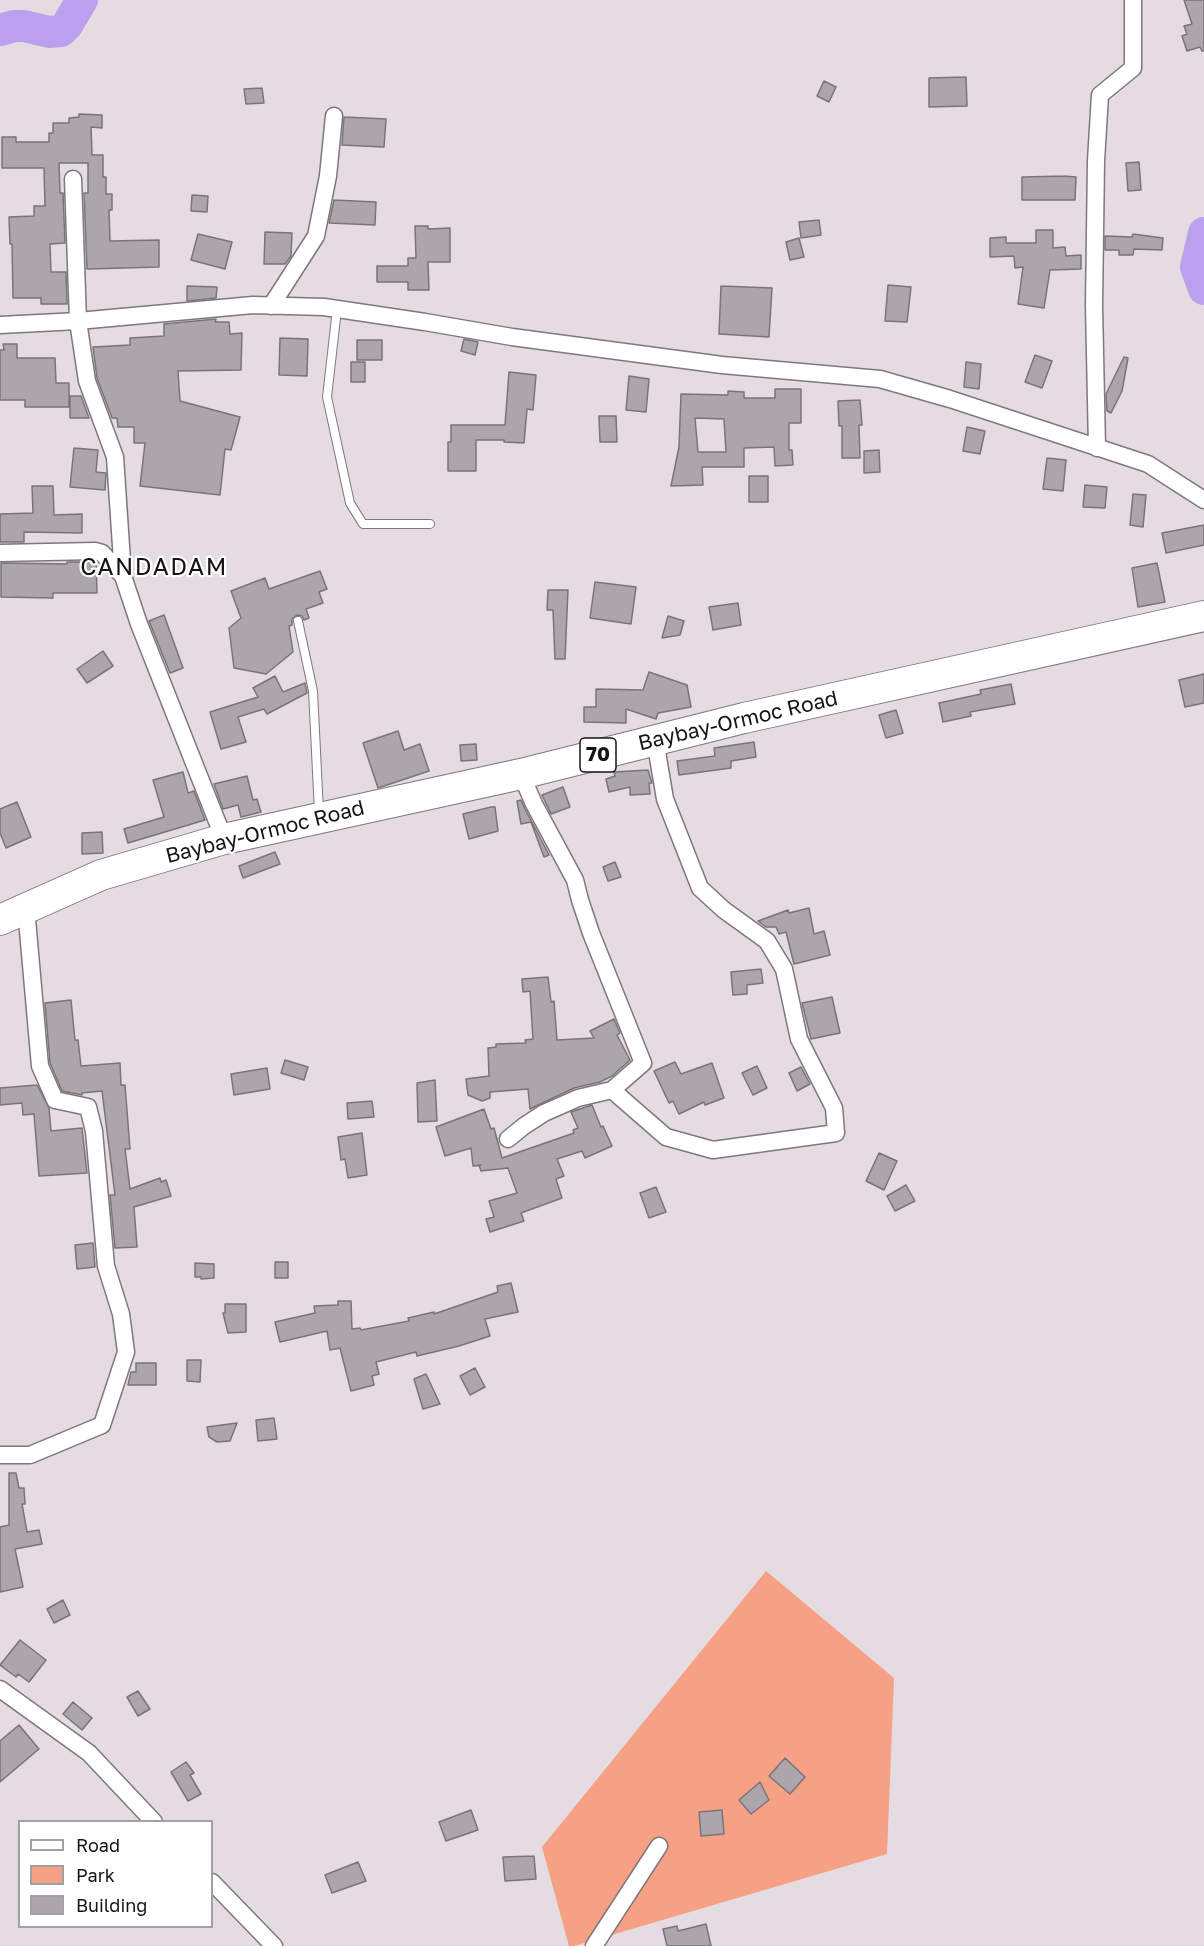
<!DOCTYPE html>
<html>
<head>
<meta charset="utf-8">
<style>
	body { margin:0 }
	#map { position:relative; width:1204px; height:1946px; overflow:hidden; background:#e4dce0; font-family:"Golos Text",sans-serif }
	canvas { display:block }
	.legend { position:absolute; left:18px; top:1820px; width:195px; height:108px; box-sizing:border-box; background:#fff; border:2px solid #a2a1a1; margin:0; padding:8px 10px; list-style:none; font-size:18px; color:#161314 }
	.legend li { display:flex; align-items:center; gap:12px; height:30px }
	.legend b { width:30px; border:2px solid #a2a1a1 }
</style>
</head>
<body>
<div id="map">
<canvas width="1204" height="1946"></canvas>
<ul class="legend">
<li><b style="height:8px;background:#fff"></b>Road</li>
<li><b style="height:16px;background:#f6a086"></b>Park</li>
<li><b style="height:16px;background:#aca6ac"></b>Building</li>
</ul>
</div>
<script>
const context = document.querySelector('canvas').getContext('2d');
context.lineJoin = 'round';
function fillPath(path, color) {
  context.fillStyle = color;
  context.fill(path, 'evenodd');
}
function poly(rows) {
  const path = new Path2D();
  for (const r of rows) {
    path.moveTo(r[0], r[1]);
    for (let i = 2; i < r.length; i += 2) path.lineTo(r[i], r[i + 1]);
  }
  return path;
}
function strokePath(path, color, width, dash) {
  context.strokeStyle = color;
  context.lineWidth = width;
  context.lineCap = dash ? 'butt' : 'round';
  context.setLineDash(dash || []);
  context.stroke(path);
}
function drawText(font, color, halo, rows, align = 'center') {
  context.font = font + ' "Golos Text",sans-serif';
  context.lineWidth = 4.5;
  context.setLineDash([]);
  context.textBaseline = 'middle';
  context.strokeStyle = halo;
  context.fillStyle = color;
  for (const [text, x, y, turn = 0] of rows) {
    context.save();
    context.translate(x, y);
    context.rotate((+turn || 0) * Math.PI / 180);
    context.textAlign = isNaN(turn) ? turn : align;
    if (halo) context.strokeText(text, 0, 0);
    context.fillText(text, 0, 0);
    context.restore();
  }
}
fillPath(poly([
	[766,1571,894,1678,887,1854,574,1946,569,1946,542,1847]
]), '#f6a086');
strokePath(poly([
	[0,30,14,26,24,26,49,32,61,31,67,25,82,0],
	[1204,233,1196,267,1204,289]
]), '#bba0ee', 32);
const building = poly([
	[1184,0,1204,0,1204,51,1202,51,1200,47,1187,51,1182,36,1187,34,1184,26,1192,24,1184,0],
	[966,77,967,106,929,107,929,78,966,77],
	[824,81,836,87,829,102,817,96,824,81],
	[262,88,264,103,246,104,244,89,262,88],
	[79,114,102,115,102,128,91,127,92,155,103,155,103,177,106,177,106,194,112,194,112,210,109,210,110,241,159,240,159,267,87,269,84,193,88,193,88,163,59,163,60,193,63,193,65,243,50,244,51,272,66,272,67,304,41,304,41,298,13,298,12,244,10,244,9,217,34,216,34,206,45,206,44,168,2,168,2,137,16,137,16,142,49,142,49,133,53,133,53,123,69,123,69,118,79,117,79,114],
	[344,117,386,119,384,147,342,145,344,117],
	[1139,162,1141,190,1128,191,1126,163,1139,162],
	[1064,176,1076,177,1075,200,1022,200,1022,177,1064,176],
	[192,195,208,196,207,212,191,211,192,195],
	[334,200,376,202,375,225,329,223,334,200],
	[819,220,821,235,801,238,799,222,819,220],
	[415,226,428,226,428,229,450,228,450,262,428,262,429,290,408,290,408,282,377,282,377,266,408,266,408,258,416,258,415,226],
	[1036,230,1053,230,1053,248,1065,247,1066,256,1081,255,1081,269,1050,270,1044,308,1018,304,1023,267,1015,268,1014,256,990,257,990,238,1006,237,1006,243,1036,243,1036,230],
	[265,232,292,233,291,256,285,264,264,264,265,232],
	[198,234,232,242,225,269,191,260,198,234],
	[1133,234,1163,238,1162,250,1134,249,1133,255,1119,255,1119,250,1105,250,1105,236,1132,237,1133,234],
	[799,238,804,257,790,260,786,242,799,238],
	[888,285,911,287,907,322,885,321,888,285],
	[187,286,217,287,216,298,187,301,187,286],
	[721,286,772,288,769,337,719,334,721,286],
	[216,319,215,322,229,322,230,334,242,333,241,370,178,371,180,401,240,417,231,450,225,449,220,495,140,486,145,443,134,443,134,427,118,427,117,418,112,418,97,378,93,347,130,345,130,338,164,336,164,324,216,319],
	[280,338,308,339,307,376,279,375,280,338],
	[464,339,478,342,475,355,461,351,464,339],
	[357,340,382,340,382,360,357,360,357,340],
	[3,344,17,344,17,358,55,358,56,383,69,383,69,407,25,407,25,400,0,400,0,350,4,350,3,344],
	[1035,355,1052,361,1042,388,1025,382,1035,355],
	[1124,357,1128,358,1122,391,1111,413,1107,411,1106,394,1124,357],
	[351,362,365,362,365,382,351,382,351,362],
	[966,362,981,364,979,389,964,387,966,362],
	[509,372,536,375,533,410,527,409,524,443,504,442,504,440,476,440,476,471,448,471,448,442,451,442,451,425,505,425,509,372],
	[629,376,649,379,646,412,626,410,629,376],
	[775,389,801,389,801,423,789,423,789,450,792,450,793,465,775,466,774,447,744,448,744,467,702,467,703,485,671,486,679,447,681,394,728,395,728,391,744,392,744,398,775,398,775,389],
	[695,418,724,419,726,452,698,452,695,418],
	[70,396,81,396,89,418,70,418,70,396],
	[860,400,862,425,859,425,860,458,842,458,842,426,839,426,838,401,860,400],
	[599,416,616,416,617,442,600,442,599,416],
	[967,427,985,431,980,454,963,451,967,427],
	[74,448,98,450,96,472,106,473,105,490,70,487,74,448],
	[879,450,880,472,864,473,864,451,879,450],
	[1047,458,1066,460,1063,491,1043,489,1047,458],
	[749,476,768,476,768,502,749,502,749,476],
	[1085,485,1107,487,1105,508,1083,507,1085,485],
	[32,486,53,486,54,515,82,514,82,533,24,532,24,542,0,542,0,514,33,513,32,486],
	[1133,494,1146,495,1143,527,1130,525,1133,494],
	[1204,525,1204,545,1166,553,1162,533,1204,525],
	[67,562,96,562,97,593,53,593,53,598,1,597,1,563,67,564,67,562],
	[1157,563,1165,602,1138,607,1132,568,1157,563],
	[320,571,327,589,319,592,323,603,306,609,309,618,304,620,302,616,297,615,292,619,292,625,289,626,293,652,266,674,234,668,229,628,241,618,231,591,265,578,269,589,320,571],
	[595,582,636,587,631,624,590,618,595,582],
	[548,590,568,590,565,659,555,659,553,610,547,610,548,590],
	[738,603,741,625,713,630,709,607,738,603],
	[164,615,183,668,170,673,149,621,164,615],
	[668,616,684,621,680,635,662,638,668,616],
	[103,651,113,666,87,683,77,669,103,651],
	[649,672,687,685,691,707,658,713,656,719,626,709,626,723,584,722,584,707,596,707,596,689,643,690,649,672],
	[1204,674,1204,703,1185,707,1179,680,1204,674],
	[275,676,283,692,305,683,307,693,267,714,264,709,238,717,246,742,221,749,210,712,258,697,253,688,275,676],
	[1011,684,1015,704,970,712,971,716,943,722,939,703,981,694,980,690,1011,684],
	[896,710,903,733,886,738,879,715,896,710],
	[398,731,404,750,420,744,429,771,378,788,363,743,398,731],
	[754,742,756,757,731,761,731,768,679,775,677,761,715,756,714,748,754,742],
	[476,744,477,760,461,761,460,745,476,744],
	[648,770,652,783,649,783,650,794,630,795,630,787,609,792,606,779,615,776,614,772,648,770],
	[183,772,188,793,194,791,205,820,128,843,124,829,164,817,153,780,183,772],
	[247,776,253,800,257,799,261,812,241,817,238,805,223,809,214,784,247,776],
	[563,787,570,807,551,814,542,795,563,787],
	[521,800,525,809,549,855,544,857,531,822,521,824,517,801,521,800],
	[17,802,31,837,6,848,0,833,0,809,17,802],
	[491,807,495,807,498,831,469,839,463,814,491,807],
	[102,832,103,853,82,854,82,833,102,832],
	[275,852,280,864,243,878,239,866,275,852],
	[615,862,621,877,608,881,603,867,615,862],
	[809,908,814,934,824,931,830,955,794,964,786,932,779,934,776,927,766,927,758,921,788,910,789,913,809,908],
	[761,969,763,983,747,985,747,994,733,995,731,972,761,969],
	[548,977,551,1002,554,1001,557,1040,594,1038,590,1031,614,1019,620,1033,617,1035,630,1060,612,1076,600,1082,574,1088,530,1109,528,1089,490,1092,490,1098,482,1101,468,1095,466,1079,489,1076,488,1048,496,1047,496,1044,526,1043,525,1040,533,1039,530,991,523,992,522,979,548,977],
	[832,997,840,1033,811,1039,802,1003,832,997],
	[71,1000,75,1040,78,1040,81,1066,120,1063,121,1085,125,1085,130,1149,125,1149,130,1189,160,1178,161,1182,166,1180,171,1196,134,1207,137,1247,115,1248,110,1195,115,1195,102,1091,82,1093,82,1095,62,1091,50,1063,45,1003,71,1000],
	[285,1060,308,1067,304,1080,281,1073,285,1060],
	[675,1062,681,1074,712,1063,724,1098,705,1105,704,1102,679,1114,673,1101,669,1103,654,1071,675,1062],
	[757,1066,767,1088,753,1095,742,1073,757,1066],
	[801,1067,810,1084,797,1091,789,1073,801,1067],
	[267,1068,270,1089,234,1095,231,1074,267,1068],
	[435,1080,437,1121,418,1122,417,1083,435,1080],
	[37,1085,49,1108,51,1131,82,1128,87,1173,39,1176,34,1114,23,1115,22,1103,0,1105,0,1088,37,1085],
	[372,1101,374,1117,348,1119,347,1103,372,1101],
	[592,1105,601,1127,603,1126,612,1146,585,1158,582,1151,557,1159,564,1176,556,1179,562,1198,521,1213,524,1221,490,1232,486,1219,494,1217,489,1201,517,1193,508,1168,481,1171,479,1165,481,1165,473,1166,471,1148,445,1156,436,1127,484,1109,491,1129,494,1128,502,1158,574,1133,573,1130,578,1128,571,1112,592,1105],
	[362,1133,367,1175,348,1178,345,1159,341,1160,338,1137,362,1133],
	[879,1153,897,1161,884,1190,866,1181,879,1153],
	[906,1185,915,1201,895,1211,887,1196,906,1185],
	[656,1187,666,1212,649,1218,640,1193,656,1187],
	[93,1243,95,1267,77,1269,75,1245,93,1243],
	[275,1262,288,1262,288,1278,275,1278,275,1262],
	[195,1263,214,1264,214,1278,201,1279,201,1277,195,1277,195,1263],
	[511,1283,518,1312,485,1319,490,1336,459,1346,417,1356,416,1352,376,1362,379,1374,372,1376,374,1385,351,1391,340,1348,330,1350,327,1331,280,1342,275,1322,315,1313,314,1306,338,1305,338,1301,351,1301,352,1329,360,1328,361,1330,409,1321,408,1318,434,1312,434,1314,498,1292,497,1286,511,1283],
	[225,1304,246,1304,246,1332,228,1333,223,1313,225,1313,225,1304],
	[187,1360,201,1360,200,1382,187,1381,187,1360],
	[136,1363,156,1363,156,1385,128,1385,131,1372,136,1372,136,1363],
	[475,1368,485,1387,470,1395,460,1376,475,1368],
	[426,1374,440,1404,423,1409,414,1379,426,1374],
	[274,1418,277,1439,258,1441,256,1420,274,1418],
	[237,1423,230,1441,217,1442,209,1437,207,1427,237,1423],
	[9,1473,16,1473,19,1488,24,1488,25,1504,22,1504,27,1532,39,1530,42,1544,15,1549,23,1587,0,1592,0,1527,9,1525,9,1473],
	[63,1600,70,1615,54,1623,47,1609,63,1600],
	[20,1640,46,1660,29,1682,18,1674,16,1677,0,1665,20,1640],
	[138,1691,150,1709,138,1716,127,1697,138,1691],
	[73,1702,92,1718,82,1730,63,1714,73,1702],
	[19,1725,39,1749,0,1782,0,1741,19,1725],
	[785,1758,805,1777,790,1794,769,1776,785,1758],
	[186,1762,194,1773,190,1775,201,1794,188,1801,171,1772,186,1762],
	[760,1782,769,1800,751,1814,739,1800,760,1782],
	[471,1810,478,1830,446,1841,439,1822,471,1810],
	[722,1810,724,1834,701,1836,699,1812,722,1810],
	[534,1856,536,1879,505,1881,503,1857,534,1856],
	[358,1862,366,1881,332,1893,325,1875,358,1862],
	[706,1924,711,1946,667,1946,663,1929,677,1926,678,1931,706,1924]
]);
fillPath(building, '#aca6ac');
strokePath(building, '#7a747a', 1.5);
const lane = poly([
	[337,309,327,397,350,503,363,524,430,524],
	[298,621,313,691,319,812]
]);
const street = poly([
	[73,179,78,321,87,381,115,457,123,576,139,624,224,839],
	[271,306,316,236,328,176,334,116],
	[0,325,78,321,253,305,324,307,425,322,512,337,722,365,880,379,950,399,1148,464,1204,500],
	[1097,448,1094,305,1096,161,1100,95,1133,68,1133,0],
	[0,553,95,551,102,553,123,576],
	[612,1090,666,1137,713,1150,836,1133,834,1108,799,1039,784,969,767,941,724,910,700,888,665,799,655,740],
	[508,1139,524,1126,544,1113,578,1098,612,1090,643,1063,591,933,580,900,575,880,534,804,521,774],
	[0,1455,30,1455,102,1425,126,1352,121,1314,106,1266,94,1131,88,1107,55,1100,40,1066,26,908],
	[0,1689,89,1753,154,1822],
	[212,1882,274,1946],
	[594,1946,659,1846]
]);
const highway = poly([
	[0,920,101,875,224,839,521,774,744,718,1204,616]
]);
strokePath(lane, '#7f777b', 10);
strokePath(street, '#7f777b', 19);
strokePath(highway, '#7f777b', 32);
strokePath(lane, '#fff', 8);
strokePath(street, '#fff', 16);
strokePath(highway, '#fff', 30);
for (const [x, y, w] of [
	[598,755,36]
]) {
  const box = new Path2D();
  box.roundRect(x - w / 2, y - 17, w, 34, 4.5);
  context.fillStyle = '#fff';
  context.fill(box);
  strokePath(box, '#161314', 1.5);
}
drawText('bold 20px', '#161314', null, [
	["70",598,755]
]);
drawText('21px', '#161314', '#fff', [
	["Baybay-Ormoc Road",738,721,-13],
	["Baybay-Ormoc Road",265,832,-14]
]);
context.letterSpacing = '1.5px';
drawText('24px', '#161314', '#fff', [
	["CANDADAM",154,567]
]);
context.letterSpacing = '0px';
</script>
</body>
</html>
